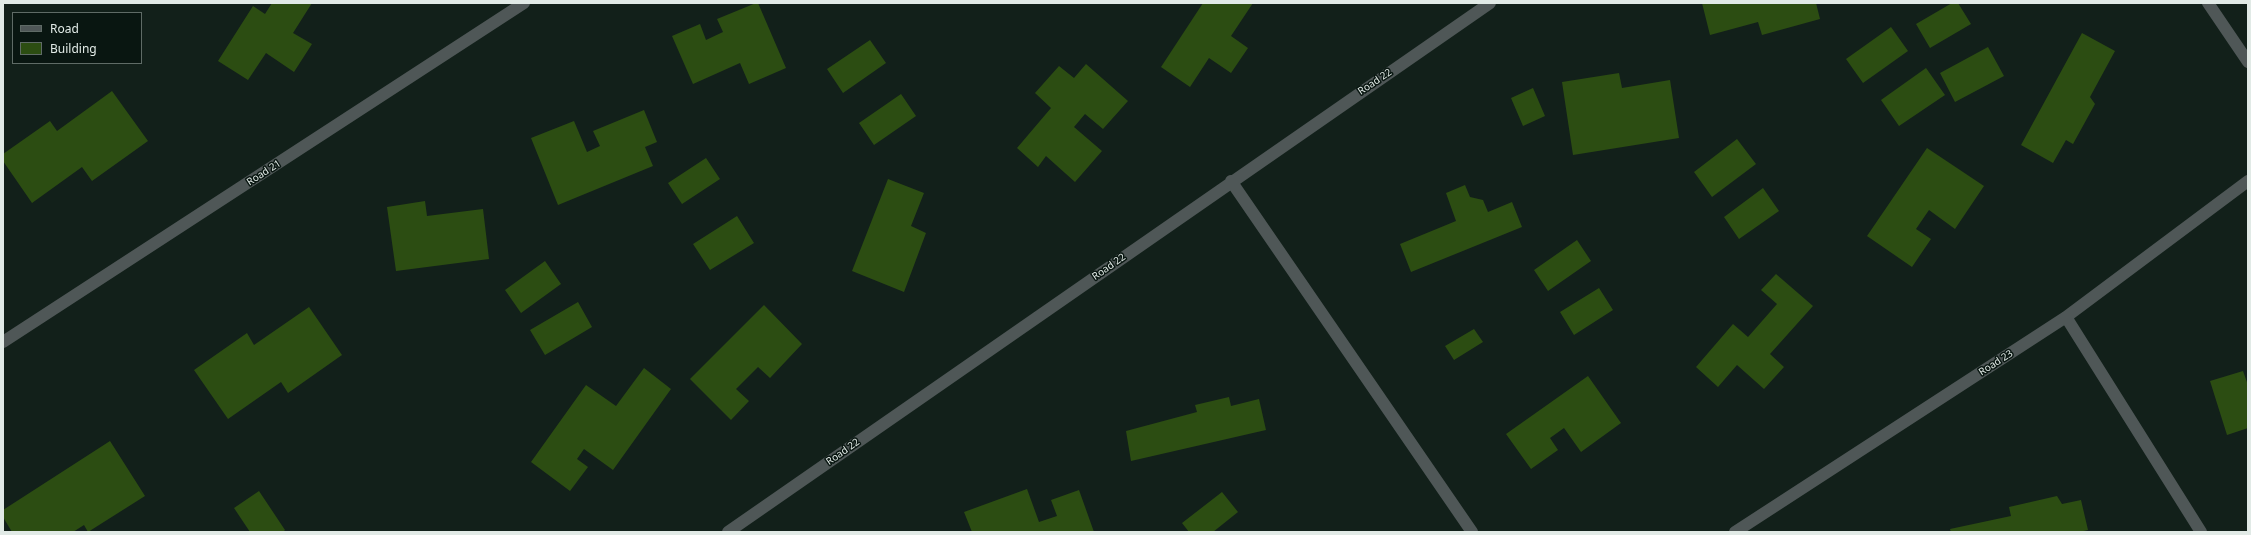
<!DOCTYPE html>
<html>
<head>
<meta charset="utf-8">
<style>
	body { margin:0 }
	#map { position:relative; width:2251px; height:535px; overflow:hidden; background:#12201a; font-family:"Noto Sans",sans-serif }
	canvas { display:block }
	.frame { position:absolute; inset:0; border:4px solid #e1eae6; pointer-events:none }
	.legend { position:absolute; left:12px; top:12px; width:130px; height:52px; box-sizing:border-box; background:#091611; border:1px solid #5f6b66; margin:0; padding:5px 7px; list-style:none; font-size:12px; color:#e1eae6 }
	.legend li { display:flex; align-items:center; gap:8px; height:20px }
	.legend b { width:20px; border:1px solid #5f6b66 }
</style>
</head>
<body>
<div id="map">
<canvas width="2251" height="535"></canvas>
<div class="frame"></div>
<ul class="legend">
<li><b style="height:5px;background:#4f5757"></b>Road</li>
<li><b style="height:11px;background:#2c4d12"></b>Building</li>
</ul>
</div>
<script>
const context = document.querySelector('canvas').getContext('2d');
context.lineJoin = 'round';
function fillPath(path, color) {
  context.fillStyle = color;
  context.fill(path, 'evenodd');
}
function poly(rows) {
  const path = new Path2D();
  for (const r of rows) {
    path.moveTo(r[0], r[1]);
    for (let i = 2; i < r.length; i += 2) path.lineTo(r[i], r[i + 1]);
  }
  return path;
}
function strokePath(path, color, width, dash) {
  context.strokeStyle = color;
  context.lineWidth = width;
  context.lineCap = dash ? 'butt' : 'round';
  context.setLineDash(dash || []);
  context.stroke(path);
}
function drawText(font, color, halo, rows, align = 'center') {
  context.font = font + ' "Noto Sans",sans-serif';
  context.lineWidth = 3;
  context.setLineDash([]);
  context.textBaseline = 'middle';
  context.strokeStyle = halo;
  context.fillStyle = color;
  for (const [text, x, y, turn = 0] of rows) {
    context.save();
    context.translate(x, y);
    context.rotate((+turn || 0) * Math.PI / 180);
    context.textAlign = isNaN(turn) ? turn : align;
    if (halo) context.strokeText(text, 0, 0);
    context.fillText(text, 0, 0);
    context.restore();
  }
}
fillPath(poly([
	[272,3,312,3,293,33,312,44,294,72,266,53,248,80,218,61,253,6,265,14],
	[756,3,758,3,786,68,749,84,740,63,693,84,672,36,700,24,706,40,723,32,717,19],
	[1203,3,1253,3,1231,36,1248,48,1231,73,1209,58,1190,87,1161,67],
	[1702,3,1816,3,1820,19,1762,35,1758,22,1710,35],
	[1952,3,1958,3,1971,24,1930,48,1916,24],
	[1891,27,1908,51,1863,83,1846,59],
	[2082,33,2115,51,2090,97,2095,104,2073,144,2066,140,2053,163,2021,145],
	[870,40,886,63,843,93,827,69],
	[1988,47,2004,76,1955,102,1940,73],
	[1086,64,1128,101,1103,129,1085,114,1074,127,1102,151,1075,182,1046,156,1038,167,1017,148,1051,108,1035,93,1059,66,1074,78],
	[1926,68,1945,95,1899,126,1881,100],
	[1619,73,1622,88,1670,80,1679,138,1573,155,1562,82],
	[1533,88,1545,116,1523,126,1511,98],
	[112,91,148,141,92,181,82,167,32,203,3,161,3,154,50,121,57,131],
	[901,94,916,116,874,145,859,123],
	[644,110,657,142,645,147,653,166,558,205,531,138,574,121,587,152,600,146,593,131],
	[1737,139,1756,164,1712,197,1694,172],
	[1927,148,1984,186,1955,229,1929,210,1916,229,1931,239,1912,267,1867,236],
	[706,158,720,179,682,204,668,183],
	[888,179,924,193,911,226,926,233,904,292,852,271],
	[1465,185,1470,197,1483,200,1488,212,1512,202,1522,227,1411,272,1400,244,1456,221,1446,193],
	[1763,188,1779,211,1739,239,1724,217],
	[425,201,427,216,483,209,489,259,396,271,387,207],
	[737,216,754,243,710,270,693,244],
	[1577,240,1591,261,1548,291,1534,270],
	[545,261,561,284,521,313,505,290],
	[1776,274,1813,306,1770,354,1784,367,1764,389,1737,365,1718,387,1696,367,1733,324,1748,337,1777,304,1761,290],
	[1599,288,1613,310,1574,335,1560,312],
	[578,302,592,327,545,355,530,330],
	[764,305,802,344,770,378,758,367,736,389,749,401,731,420,690,379],
	[309,307,342,355,288,393,281,382,228,419,194,370,247,333,254,345],
	[1474,329,1483,342,1454,360,1445,346],
	[644,368,671,389,613,470,584,449,577,459,588,467,570,491,531,462,586,385,616,406],
	[2243,371,2248,385,2248,428,2227,435,2210,381],
	[1588,376,1621,423,1581,452,1564,428,1550,438,1558,450,1531,469,1506,434],
	[1229,397,1231,406,1259,399,1266,430,1131,461,1126,431,1197,412,1195,405],
	[110,441,145,496,88,532,84,525,73,532,12,532,3,517,3,510],
	[1027,489,1039,522,1057,516,1051,500,1079,490,1094,532,972,532,964,512],
	[259,491,285,530,283,532,250,532,234,508],
	[1222,492,1238,512,1213,532,1189,532,1182,523],
	[2057,496,2062,504,2081,500,2088,530,2079,532,1951,532,1950,529,2011,516,2009,507]
]), '#2c4d12');
strokePath(poly([
	[2208,3,2248,62],
	[1231,181,1472,532],
	[2066,317,2201,532],
	[3,342,524,3],
	[728,532,1490,3],
	[1735,532,2066,317,2248,181]
]), '#4f5757', 12);
drawText('10px', '#e1eae6', '#091611', [
	["Road 22",1375,82,-34],
	["Road 21",264,173,-33],
	["Road 22",1109,267,-35],
	["Road 23",1996,363,-33],
	["Road 22",843,452,-35]
]);
</script>
</body>
</html>
